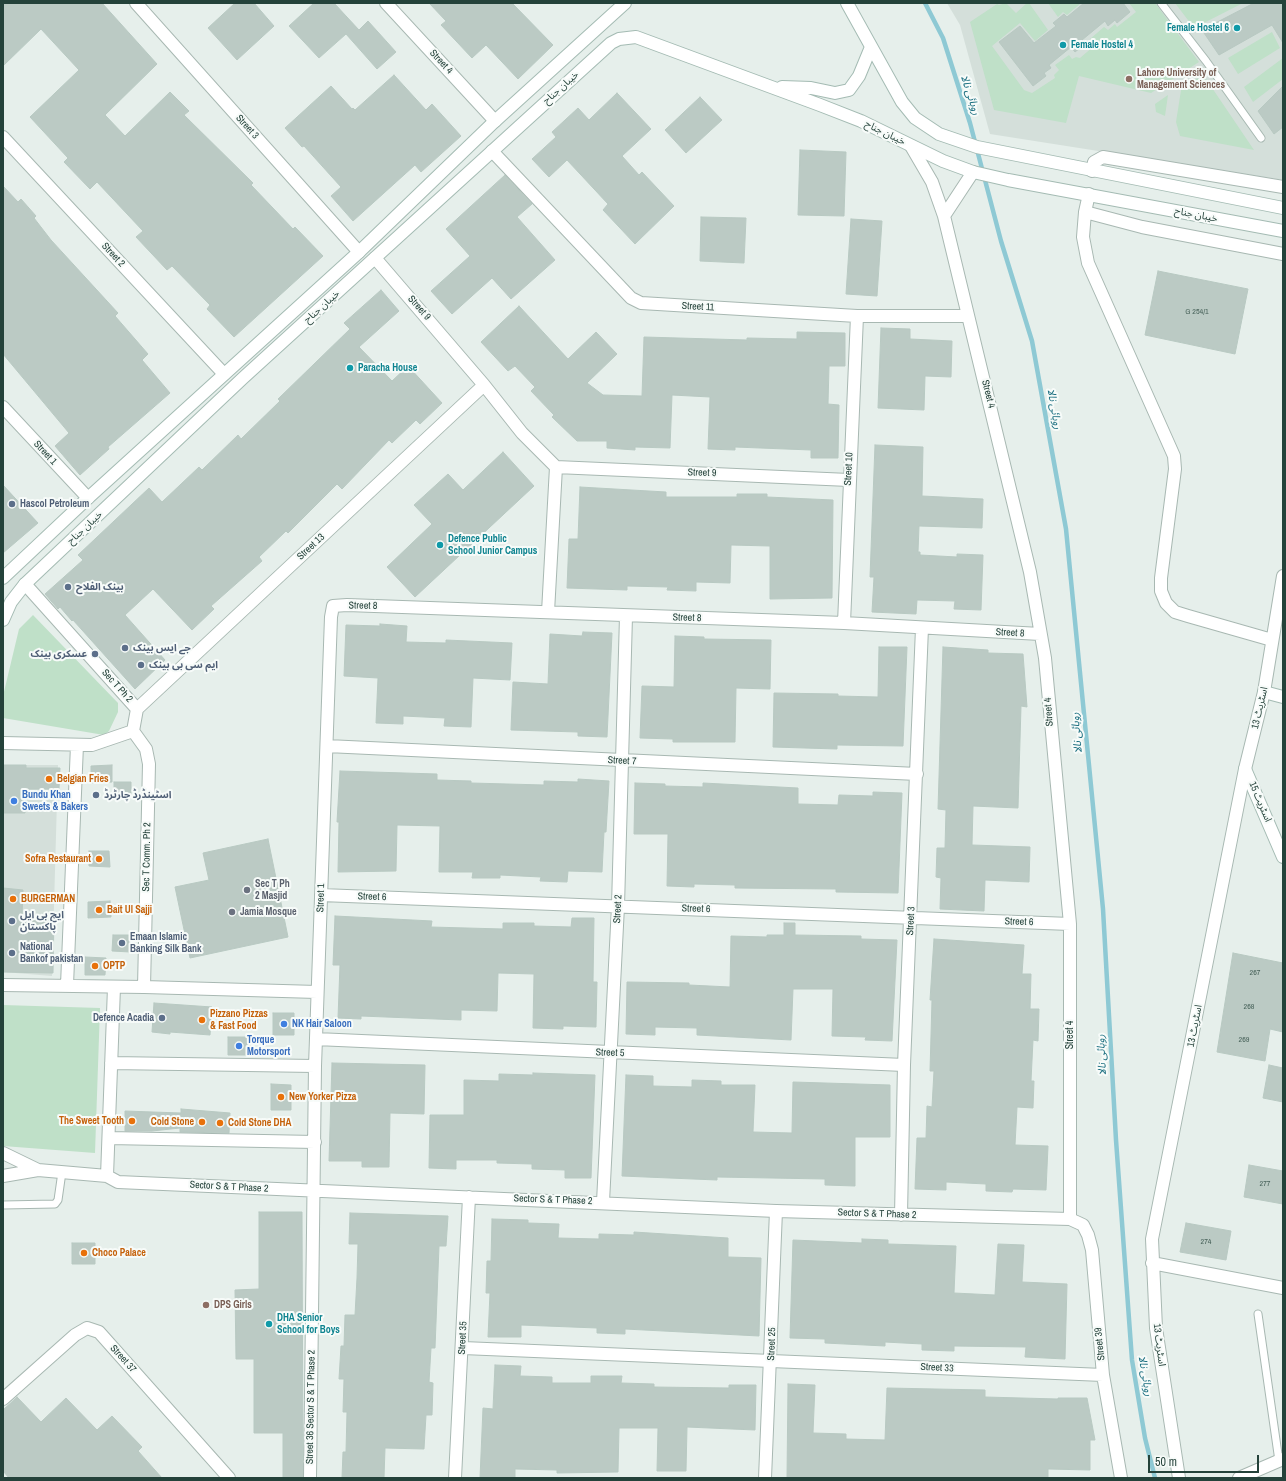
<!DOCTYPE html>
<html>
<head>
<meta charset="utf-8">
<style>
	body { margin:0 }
	#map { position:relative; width:1286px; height:1481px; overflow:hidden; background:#e6efeb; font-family:"Archivo Narrow",sans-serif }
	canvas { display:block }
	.frame { position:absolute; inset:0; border:4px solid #24423a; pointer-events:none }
	.scale { position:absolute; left:1148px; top:1455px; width:111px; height:18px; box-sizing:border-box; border:2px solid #24423a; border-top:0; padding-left:5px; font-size:12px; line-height:14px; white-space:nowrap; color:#24423a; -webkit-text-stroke:3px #f7fbf9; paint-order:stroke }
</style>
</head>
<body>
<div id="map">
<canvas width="1286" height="1481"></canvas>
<div class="frame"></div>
<div class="scale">50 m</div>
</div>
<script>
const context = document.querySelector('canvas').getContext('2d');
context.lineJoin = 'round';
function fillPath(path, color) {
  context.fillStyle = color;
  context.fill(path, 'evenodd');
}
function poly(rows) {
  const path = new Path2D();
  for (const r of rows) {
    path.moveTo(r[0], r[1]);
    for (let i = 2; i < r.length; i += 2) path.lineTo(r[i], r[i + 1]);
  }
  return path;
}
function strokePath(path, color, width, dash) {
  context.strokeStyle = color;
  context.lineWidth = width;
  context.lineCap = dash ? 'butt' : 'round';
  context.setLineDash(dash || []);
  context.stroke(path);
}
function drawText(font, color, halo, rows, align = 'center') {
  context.font = font + ' "Archivo Narrow","Noto Sans Arabic",sans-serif';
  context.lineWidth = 4;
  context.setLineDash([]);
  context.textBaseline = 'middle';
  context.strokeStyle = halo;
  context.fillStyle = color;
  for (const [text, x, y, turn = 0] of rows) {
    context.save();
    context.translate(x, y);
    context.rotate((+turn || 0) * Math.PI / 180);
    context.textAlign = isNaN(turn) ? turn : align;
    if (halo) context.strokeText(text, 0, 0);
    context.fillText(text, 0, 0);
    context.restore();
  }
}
fillPath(poly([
	[947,3,1283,3,1283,180,990,134,960,25],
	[3,765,58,765,52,976,3,972]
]), '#d4dfda');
fillPath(poly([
	[1006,3,1016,13,1027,3,1029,3,1048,30,1035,41,1020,23,992,46,1024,90,1032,93,1055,78,1054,75,1059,70,1055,65,1069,55,1072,59,1076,57,1080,58,1094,46,1090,39,1104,27,1108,30,1115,24,1117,27,1136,12,1129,3,1155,3,1199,62,1151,93,1079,76,1066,123,994,110,970,22,997,4,999,5],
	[1048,3,1081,3,1067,15,1063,12,1058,17],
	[1175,3,1243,3,1194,28],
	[1272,32,1280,48,1238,74,1228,58],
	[1283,58,1283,79,1253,102,1244,87],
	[1204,76,1254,150,1180,136,1176,122,1182,84],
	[1168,95,1165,116,1156,112,1155,104],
	[33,615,118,703,118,712,109,731,104,735,3,718,3,696,19,629],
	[3,1005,100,1008,95,1153,3,1146]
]), '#bfe0c8');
strokePath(poly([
	[925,3,943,38,970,123,1001,241,1032,341,1066,529,1103,909,1116,1140,1132,1360,1145,1438,1155,1478]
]), '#8ec9d4', 4.5);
const building = poly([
	[3,3,102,3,157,64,105,115,125,136,170,92,189,111,184,115,253,183,251,185,293,229,295,227,323,256,234,337,207,309,210,305,172,266,167,270,136,237,143,231,97,182,90,189,64,162,68,158,30,117,79,70,41,29,3,66,3,3],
	[235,3,254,3,274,26,237,60,208,28,235,3],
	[314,3,334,3,359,30,368,21,396,52,377,69,346,34,319,58,289,26,314,3],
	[429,3,512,3,553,45,518,79,486,45,472,58,441,25,446,21,429,3],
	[1084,3,1123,3,1130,12,1117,23,1115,20,1108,26,1105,21,1082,40,1085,44,1075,52,1071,47,1049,65,1051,68,1044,73,1046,76,1033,86,999,42,1020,26,1034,43,1056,26,1053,23,1064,14,1067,17,1084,3],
	[1254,3,1283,3,1283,43,1272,25,1219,55,1202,30,1254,3],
	[394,75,426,110,432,104,461,136,421,172,415,165,353,221,331,196,341,187,304,146,302,147,285,128,331,86,352,109,353,108,355,110,394,75],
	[1283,86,1283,127,1274,134,1258,111,1283,86],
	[617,93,651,129,622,156,639,175,642,172,674,206,635,244,603,210,608,204,567,160,549,177,532,159,556,137,552,132,578,108,589,120,617,93],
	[700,97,722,120,686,153,665,130,700,97],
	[800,150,846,152,844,216,798,215,800,150],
	[505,175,532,204,517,217,555,260,511,299,492,278,452,314,431,291,470,256,446,229,505,175],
	[3,186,18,202,21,199,36,216,34,218,51,240,118,313,115,316,148,354,142,360,170,393,108,447,109,449,80,475,55,446,69,433,3,354,3,186],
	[701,217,746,218,744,263,700,261,701,217],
	[851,219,882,221,877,296,846,294,851,219],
	[1158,271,1248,289,1235,354,1145,335,1158,271],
	[381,290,399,311,359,347,392,381,408,366,442,403,420,424,416,420,392,443,389,440,342,489,337,484,288,533,286,531,259,557,262,561,211,606,214,609,192,630,153,589,125,615,165,660,135,689,73,620,72,621,60,607,58,609,45,594,83,560,78,555,149,488,162,502,199,467,202,470,238,435,241,439,280,401,278,399,350,329,344,323,381,290],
	[519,306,568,359,596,332,617,354,587,383,603,395,642,396,644,337,747,340,747,338,797,339,797,332,845,333,845,366,829,366,828,404,839,405,838,458,811,458,811,450,735,447,735,450,708,449,710,397,672,395,670,448,635,447,635,450,607,448,607,441,577,441,552,417,554,415,531,391,535,387,515,366,508,371,481,342,519,306],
	[881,328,910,329,910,339,952,341,951,377,925,376,924,410,878,408,881,328],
	[875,445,923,447,922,496,983,499,982,528,919,526,918,552,920,552,920,555,957,557,957,554,983,555,981,610,954,609,955,601,917,600,916,614,872,612,874,577,870,577,875,445],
	[503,452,534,486,415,597,387,567,432,524,414,505,448,474,463,490,503,452],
	[3,485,38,523,3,553,3,485],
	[580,487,666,492,666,497,737,497,737,494,767,494,767,497,833,500,832,598,770,599,770,546,731,545,730,583,696,582,696,591,667,590,668,587,627,586,627,590,567,588,569,539,578,539,580,487],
	[380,624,407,626,406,642,446,643,446,640,512,643,510,680,473,678,471,727,444,726,445,718,403,716,403,724,376,723,378,678,344,676,346,625,380,626,380,624],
	[583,632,612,633,607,737,578,736,578,732,511,730,513,682,548,684,550,634,582,636,583,632],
	[675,636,704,637,704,639,771,640,770,689,736,688,735,742,673,742,673,739,640,738,642,686,674,687,675,636],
	[879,647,907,647,903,746,837,745,837,749,773,747,774,693,838,694,838,696,878,697,879,647],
	[943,647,988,650,988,653,1023,654,1027,707,1021,706,1018,808,973,806,972,845,1030,847,1029,882,985,880,984,911,940,909,941,878,936,877,937,848,945,848,946,810,938,809,943,647],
	[3,765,26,765,26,768,60,768,59,789,26,789,25,813,3,813,3,765],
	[112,765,112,782,91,783,91,766,112,765],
	[340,771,437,774,437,780,471,781,471,783,544,785,544,781,578,782,578,779,609,781,606,832,604,832,602,872,568,871,567,882,540,881,541,877,500,875,500,878,472,878,473,872,439,872,440,826,397,825,396,871,338,872,339,822,337,822,340,771],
	[114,782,131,782,131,796,114,796,114,782],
	[635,783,665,784,665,786,703,787,703,783,798,788,798,804,838,805,839,795,873,796,873,792,902,793,898,893,836,892,836,889,735,888,735,885,694,884,694,887,667,886,668,834,634,834,635,783],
	[268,839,288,937,190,958,175,887,209,880,203,853,268,839],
	[89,851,109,851,110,867,89,866,89,851],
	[3,888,23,890,22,916,54,916,53,973,3,972,3,888],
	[110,901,111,917,88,918,88,902,110,901],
	[335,916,432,921,431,927,503,929,503,923,534,923,534,926,571,927,572,918,594,918,593,982,597,982,596,1027,563,1026,563,1029,533,1028,534,974,498,973,497,1011,461,1010,461,1020,361,1016,361,1019,338,1018,340,965,333,965,335,916],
	[784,923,795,923,795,935,861,936,861,939,897,940,892,1041,865,1040,866,1037,832,1036,833,989,793,989,791,1040,697,1035,697,1028,655,1027,655,1035,626,1034,627,982,689,983,689,985,730,987,731,936,767,937,767,935,784,935,784,923],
	[113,935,131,935,130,952,112,951,113,935],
	[934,939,1024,945,1022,974,1031,974,1030,1009,1039,1009,1038,1041,1033,1040,1031,1081,1034,1081,1033,1108,1017,1107,1015,1145,1048,1146,1046,1190,1013,1189,1012,1192,986,1191,986,1184,946,1182,946,1190,915,1189,917,1138,926,1138,927,1106,932,1107,934,1071,930,1071,932,1000,930,1000,934,939],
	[1233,953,1283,963,1283,1032,1270,1029,1265,1061,1217,1052,1233,953],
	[85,957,106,958,105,975,85,975,85,957],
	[154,1003,212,1007,210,1035,170,1032,170,1034,152,1032,154,1003],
	[273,1013,294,1013,294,1035,273,1035,273,1013],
	[228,1037,250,1037,251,1055,228,1055,228,1037],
	[332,1063,425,1065,424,1114,390,1113,389,1167,362,1167,362,1161,329,1161,332,1063],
	[1269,1065,1283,1068,1283,1102,1263,1098,1269,1065],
	[533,1073,595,1075,591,1178,565,1178,565,1170,532,1169,532,1164,497,1163,497,1160,456,1160,456,1169,429,1168,430,1115,464,1115,464,1080,499,1081,499,1074,533,1075,533,1073],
	[626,1075,653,1076,653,1086,692,1087,692,1080,721,1081,721,1085,755,1085,753,1132,792,1133,793,1082,890,1085,890,1137,855,1137,855,1186,825,1185,825,1179,717,1177,717,1180,622,1176,626,1075],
	[271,1084,291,1085,291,1110,271,1110,271,1084],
	[181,1109,230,1113,229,1133,180,1132,180,1128,152,1131,125,1131,125,1111,181,1113,181,1109],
	[1249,1165,1283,1171,1283,1204,1244,1197,1249,1165],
	[259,1212,302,1212,303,1478,283,1478,283,1433,254,1433,254,1359,236,1359,235,1290,259,1289,259,1212],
	[350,1213,448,1216,446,1246,439,1246,435,1348,431,1348,429,1382,433,1383,432,1415,426,1415,424,1449,385,1448,384,1478,342,1478,343,1452,346,1452,347,1412,343,1412,344,1379,339,1379,341,1346,344,1346,345,1315,355,1315,357,1278,358,1244,349,1244,350,1213],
	[492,1219,528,1220,528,1223,559,1224,558,1238,599,1239,599,1234,634,1235,634,1232,728,1238,728,1257,761,1258,759,1336,625,1329,625,1334,597,1333,597,1328,521,1325,521,1337,488,1337,490,1293,486,1293,487,1261,491,1261,492,1219],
	[1186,1223,1231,1231,1226,1260,1180,1252,1186,1223],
	[862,1239,888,1240,888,1244,956,1246,954,1293,995,1295,998,1244,1024,1245,1022,1282,1067,1284,1065,1359,1025,1357,1026,1347,954,1346,954,1351,922,1350,922,1344,885,1342,885,1346,825,1343,825,1339,790,1338,793,1240,862,1243,862,1239],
	[72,1243,95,1243,95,1264,72,1264,72,1243],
	[495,1365,521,1366,520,1376,552,1377,552,1383,591,1383,591,1376,622,1376,621,1383,654,1384,654,1387,729,1388,729,1385,756,1385,755,1430,687,1427,686,1471,657,1471,658,1428,619,1428,618,1472,557,1473,557,1470,515,1469,515,1478,480,1478,483,1408,493,1409,495,1365],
	[788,1384,815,1385,813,1433,846,1434,846,1439,885,1440,887,1388,985,1390,985,1397,1058,1399,1058,1398,1087,1398,1095,1440,1090,1440,1090,1470,1048,1469,1048,1478,787,1478,788,1384],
	[17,1397,41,1422,66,1398,97,1430,112,1416,142,1447,138,1451,162,1478,9,1478,3,1471,3,1410,17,1397]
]);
fillPath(building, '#bbcac4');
strokePath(building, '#b8c9c2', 1);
const lane = poly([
	[1161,3,1206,61,1261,138],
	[3,1205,55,1204,58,1200,62,1172],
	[1258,1314,1279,1461]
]);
const street = poly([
	[136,3,359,252],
	[386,3,495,121],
	[3,137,224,374],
	[911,146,932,182,944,216,1030,572,1045,658,1070,924,1070,1219],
	[492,151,631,298,641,303,857,316,968,316],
	[1092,171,1094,162,1103,157,1283,187],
	[1089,194,1085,212,1083,237,1088,263,1174,456,1175,469,1161,578,1161,591,1166,603,1175,612,1188,616,1272,640],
	[1085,212,1142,227,1283,254],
	[944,216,973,172],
	[375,258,484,385,522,433,556,467,548,612],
	[3,407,88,498],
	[556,467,849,480],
	[25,584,137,709,133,731],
	[844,623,857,316],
	[137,709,484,385],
	[133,731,146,749,149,764,144,987],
	[3,743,92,745,133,731],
	[327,746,917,774],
	[321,895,1070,924],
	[3,985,144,987,317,992],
	[67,985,77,745],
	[316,1039,904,1065],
	[111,1063,315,1066],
	[109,1138,315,1142],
	[3,1153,38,1170],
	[3,1176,38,1170,107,1176,118,1182,776,1211,1070,1219,1083,1225,1088,1235,1092,1250,1103,1375,1121,1478],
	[107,1176,114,987],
	[603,1202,618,906,626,616],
	[901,1215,904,1065,922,628],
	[1152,1263,1283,1288],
	[463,1348,1103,1375],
	[3,1399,75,1335,87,1328,99,1332,229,1478],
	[310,1478,315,1066,331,617,333,606,347,605,844,623,1040,634],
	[455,1478,469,1197],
	[765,1478,776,1211],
	[1179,1478,1156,1328,1152,1239,1245,769,1264,692,1283,576],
	[1239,1478,1283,1459]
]);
const secondary = poly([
	[847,3,902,102,915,118,939,134,977,147,1283,208],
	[782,87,811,88,835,93,849,90,859,76,871,47],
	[3,578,88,498,359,252,495,121,625,3],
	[3,620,11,602,25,584,243,378,611,43,619,39,636,37,820,105,861,121,943,161,973,172,1008,180,1283,231],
	[1264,692,1283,697],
	[1245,769,1283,857]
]);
strokePath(lane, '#a8b8b2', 9);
strokePath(street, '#a8b8b2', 14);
strokePath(secondary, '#a4bbb3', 14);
strokePath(lane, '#fff', 7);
strokePath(street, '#fff', 12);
strokePath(secondary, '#fff', 12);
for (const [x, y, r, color] of [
	[1237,28,4,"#0f9aa8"],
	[1063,45,4,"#0f9aa8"],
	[1129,79,4,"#8d6e63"],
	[350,368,4,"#0f9aa8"],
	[12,504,4,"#5c6f8a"],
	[440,545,4,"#0f9aa8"],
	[68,587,4,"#5c6f8a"],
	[125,648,4,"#5c6f8a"],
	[95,654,4,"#5c6f8a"],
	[141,665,4,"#5c6f8a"],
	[49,779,4,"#e8710a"],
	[96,795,4,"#5c6f8a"],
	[14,801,4,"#3f7fe0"],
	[99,859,4,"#e8710a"],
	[247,890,4,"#6b7280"],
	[13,899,4,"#e8710a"],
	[99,910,4,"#e8710a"],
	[232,912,4,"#6b7280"],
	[12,921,4,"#5c6f8a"],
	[122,943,4,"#5c6f8a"],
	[12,953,4,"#5c6f8a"],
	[95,966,4,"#e8710a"],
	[162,1018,4,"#5c6f8a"],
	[202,1020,4,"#e8710a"],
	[284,1024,4,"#3f7fe0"],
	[239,1046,4,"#3f7fe0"],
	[281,1097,4,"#e8710a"],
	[132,1121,4,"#e8710a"],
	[202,1122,4,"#e8710a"],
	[220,1123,4,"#e8710a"],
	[84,1253,4,"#e8710a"],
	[206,1305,4,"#8d6e63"],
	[269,1324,4,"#0f9aa8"]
]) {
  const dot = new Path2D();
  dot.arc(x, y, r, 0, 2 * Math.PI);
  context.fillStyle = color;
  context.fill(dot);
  strokePath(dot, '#f7fbf9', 1.5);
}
drawText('8px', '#4a645c', null, [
	["G 254/1",1197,312],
	["267",1255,973],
	["268",1249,1007],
	["269",1244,1040],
	["277",1265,1184],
	["274",1206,1242]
]);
drawText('bold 10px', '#0d838f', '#f7fbf9', [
	["Female Hostel 6",1229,28,"right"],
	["Female Hostel 4",1071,45],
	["Paracha House",358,368],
	["Defence Public",448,539],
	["School Junior Campus",448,551],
	["DHA Senior",277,1318],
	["School for Boys",277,1330]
], 'left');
drawText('10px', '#24423a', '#f7fbf9', [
	["Street 4",441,62,47],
	["خیبان جناح",561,88,-42],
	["Street 3",247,127,48],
	["خیبان جناح",885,133,26],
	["خیبان جناح",1196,215,11],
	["Street 2",113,255,47],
	["خیبان جناح",322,307,-42],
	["Street 11",698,307,3],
	["Street 9",419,308,49],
	["Street 4",988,394,76],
	["Street 1",45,453,47],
	["Street 10",849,469,-87],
	["Street 9",702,473,2],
	["خیبان جناح",85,528,-43],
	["Street 13",311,547,-43],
	["Street 8",363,606,1],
	["Street 8",687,618,2],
	["Street 8",1010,633,3],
	["Sec T Ph 2",117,686,48],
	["اسٹریٹ 13",1260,708,-77],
	["Street 4",1049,712,-94],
	["Street 7",622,761,3],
	["اسٹریٹ 15",1260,802,67],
	["Sec T Comm. Ph 2",147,857,-89],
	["Street 6",372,897,2],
	["Street 1",321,898,-88],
	["Street 2",618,909,-87],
	["Street 6",696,909,2],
	["Street 3",911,921,-87],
	["Street 6",1019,922,2],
	["اسٹریٹ 13",1195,1026,-79],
	["Street 4",1070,1035,-90],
	["Street 5",610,1053,2],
	["Sector S & T Phase 2",229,1187,3],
	["Sector S & T Phase 2",553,1200,2],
	["Sector S & T Phase 2",877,1214,2],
	["Street 35",463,1338,-87],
	["Street 25",772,1344,-88],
	["Street 39",1100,1344,-96],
	["اسٹریٹ 13",1159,1345,83],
	["Street 37",123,1359,48],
	["Street 33",937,1368,3],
	["Street 36 Sector S & T Phase 2",311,1407,-89]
]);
drawText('bold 10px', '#785e54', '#f7fbf9', [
	["Lahore University of",1137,73],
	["Management Sciences",1137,85],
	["DPS Girls",214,1305]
], 'left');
drawText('bold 10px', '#4e5e75', '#f7fbf9', [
	["Hascol Petroleum",20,504],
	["بینک الفلاح",76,587],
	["جے ایس بینک",133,648],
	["عسکری بینک",87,654,"right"],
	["ایم سی بی بینک",149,665],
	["اسٹینڈرڈ چارٹرڈ",104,795],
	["ایچ بی ایل",20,915],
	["پاکستان",20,927],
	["Emaan Islamic",130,937],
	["Banking Silk Bank",130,949],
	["National",20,947],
	["Bankof pakistan",20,959],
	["Defence Acadia",154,1018,"right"]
], 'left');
drawText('bold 10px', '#c56008', '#f7fbf9', [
	["Belgian Fries",57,779],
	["Sofra Restaurant",91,859,"right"],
	["BURGERMAN",21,899],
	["Bait Ul Sajji",107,910],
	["OPTP",103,966],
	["Pizzano Pizzas",210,1014],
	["& Fast Food",210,1026],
	["New Yorker Pizza",289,1097],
	["The Sweet Tooth",124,1121,"right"],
	["Cold Stone",194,1122,"right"],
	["Cold Stone DHA",228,1123],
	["Choco Palace",92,1253]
], 'left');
drawText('bold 10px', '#366cbe', '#f7fbf9', [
	["Bundu Khan",22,795],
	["Sweets & Bakers",22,807],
	["NK Hair Saloon",292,1024],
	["Torque",247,1040],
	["Motorsport",247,1052]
], 'left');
drawText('bold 10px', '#5b616d', '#f7fbf9', [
	["Sec T Ph",255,884],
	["2 Masjid",255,896],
	["Jamia Mosque",240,912]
], 'left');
drawText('italic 11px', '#1c6f80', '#f7fbf9', [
	["روہائی نالا",970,95,72],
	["روہائی نالا",1054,409,80],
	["روہائی نالا",1077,733,-95],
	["روہائی نالا",1102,1055,-93],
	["روہائی نالا",1145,1376,80]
]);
</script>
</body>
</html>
